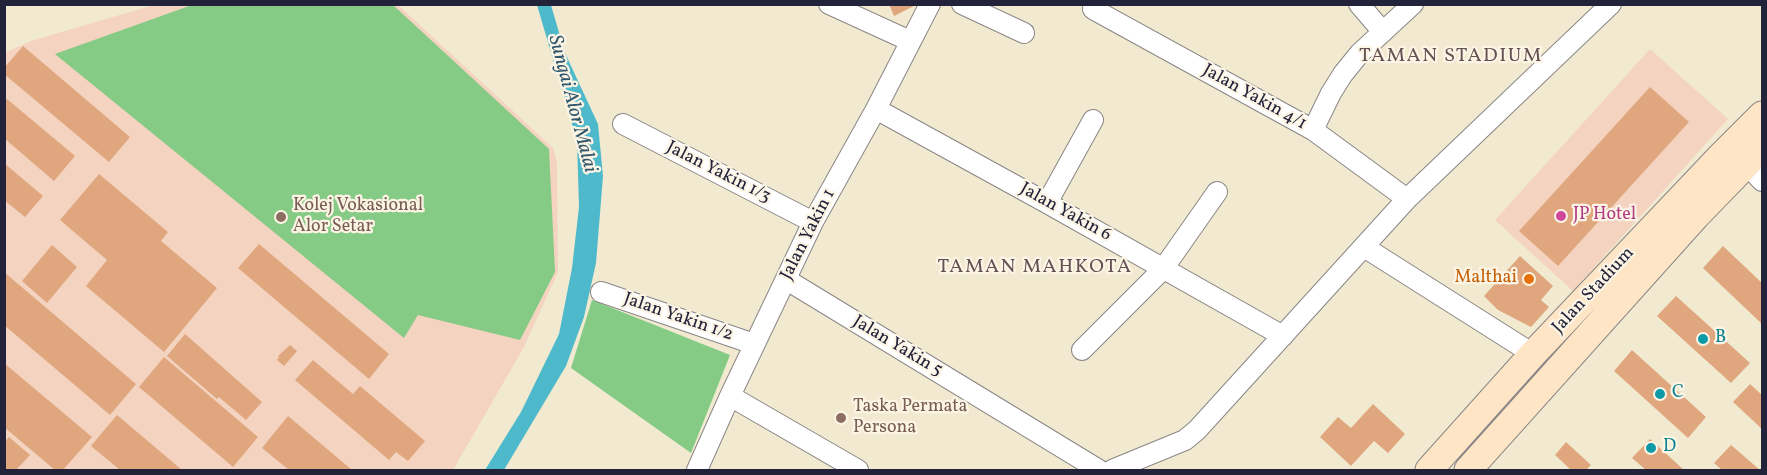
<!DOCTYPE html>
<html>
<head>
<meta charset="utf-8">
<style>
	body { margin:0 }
	#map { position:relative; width:1767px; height:475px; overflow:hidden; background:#f1ead0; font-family:Vollkorn,serif }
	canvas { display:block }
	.frame { position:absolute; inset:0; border:6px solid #22223b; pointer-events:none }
</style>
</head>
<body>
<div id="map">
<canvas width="1767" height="475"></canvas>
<div class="frame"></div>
</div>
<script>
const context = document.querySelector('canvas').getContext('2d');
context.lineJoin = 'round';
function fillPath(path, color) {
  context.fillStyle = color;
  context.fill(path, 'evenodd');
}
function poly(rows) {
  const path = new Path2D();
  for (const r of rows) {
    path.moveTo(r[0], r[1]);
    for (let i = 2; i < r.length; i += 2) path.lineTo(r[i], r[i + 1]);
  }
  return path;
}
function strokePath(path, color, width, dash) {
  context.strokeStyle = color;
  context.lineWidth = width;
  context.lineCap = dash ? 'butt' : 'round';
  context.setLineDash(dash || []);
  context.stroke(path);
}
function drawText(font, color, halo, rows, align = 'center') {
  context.font = font + ' Vollkorn,serif';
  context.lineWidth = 4.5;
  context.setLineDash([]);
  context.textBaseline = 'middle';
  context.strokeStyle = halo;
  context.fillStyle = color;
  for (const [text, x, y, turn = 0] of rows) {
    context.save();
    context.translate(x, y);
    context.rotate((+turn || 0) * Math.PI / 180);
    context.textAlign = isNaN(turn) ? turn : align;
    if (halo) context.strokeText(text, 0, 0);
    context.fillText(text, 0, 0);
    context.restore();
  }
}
fillPath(poly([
	[154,5,398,5,553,148,557,162,558,272,524,347,453,470,5,470,4,53,34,40],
	[1650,49,1728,119,1573,291,1495,220]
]), '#f4d3c0');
fillPath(poly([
	[192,5,393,5,549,149,555,272,520,340,418,315,404,338,55,54],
	[592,300,730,355,691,453,571,368]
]), '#85ca85');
fillPath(poly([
	[537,5,551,5,565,53,598,124,603,176,596,263,584,317,566,366,504,470,485,470,521,412,559,334,572,268,579,207,577,141]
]), '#4eb9cb');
fillPath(poly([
	[889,4,918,4,894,16],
	[23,46,130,137,109,162,4,74,4,68],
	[1650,87,1689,122,1558,266,1519,231],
	[7,99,75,156,54,181,5,139,5,102],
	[4,163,43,196,25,217,4,200],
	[99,174,168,232,161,241,217,288,164,352,86,286,107,260,60,220],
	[259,244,389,354,369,379,238,268],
	[52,245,77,267,47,303,22,281],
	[1723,246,1762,283,1762,324,1703,268],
	[1520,256,1553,286,1541,300,1549,307,1531,327,1498,310,1484,296],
	[4,272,136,384,110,415,4,325],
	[1676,296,1750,363,1731,383,1657,316],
	[185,334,262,402,246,420,219,397,217,399,167,356],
	[290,345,297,351,284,366,277,360,279,357,278,356],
	[1632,350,1706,417,1688,438,1614,371],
	[164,357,258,437,233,467,139,387],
	[313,360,353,394,360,386,425,441,408,461,396,452,389,460,295,380],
	[4,363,92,437,63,470,55,470,4,427],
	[1750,384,1762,395,1762,429,1733,402],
	[1373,404,1405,434,1388,453,1374,441,1351,466,1320,437,1338,417,1351,428],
	[117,415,182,470,120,470,91,446],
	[288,416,352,470,289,470,262,448],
	[9,437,30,455,16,470,4,470,4,442],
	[1650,439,1684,470,1646,470,1632,458],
	[1566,442,1591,465,1586,470,1571,470,1555,455],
	[1731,445,1760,470,1722,470,1714,463]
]), '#e0a77f');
const street = poly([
	[829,4,910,41],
	[962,4,1024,33],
	[1359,4,1383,32],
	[1093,9,1313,130,1407,199],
	[876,109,1047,203,1283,336],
	[623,124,813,222],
	[1313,130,1331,93,1343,74,1360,53,1413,4],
	[1747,165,1762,181],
	[1047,203,1093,120],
	[1364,247,1533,354],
	[787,280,1099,470],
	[601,292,754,344],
	[1082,350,1163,269,1217,192],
	[730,396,858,470],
	[697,470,730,396,813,222,876,109,930,4],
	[1112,470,1185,440,1197,430,1407,199,1611,4]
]);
const secondary = poly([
	[1429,470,1533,354,1720,157,1762,115],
	[1468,470,1696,216,1762,148]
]);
strokePath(street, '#8a8686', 22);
strokePath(secondary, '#8a8686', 29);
strokePath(street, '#fff', 20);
strokePath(secondary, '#fde5c5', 27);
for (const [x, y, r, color] of [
	[1561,216,6,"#d1479c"],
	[281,217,6,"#8d6e63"],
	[1529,279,6,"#e8710a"],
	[1703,339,6,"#0f9aa8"],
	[1660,394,6,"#0f9aa8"],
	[841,418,6,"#8d6e63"],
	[1651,448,6,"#0f9aa8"]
]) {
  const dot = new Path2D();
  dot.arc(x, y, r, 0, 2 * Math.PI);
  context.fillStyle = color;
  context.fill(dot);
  strokePath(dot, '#fcf5e5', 2);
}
drawText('18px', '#22223b', '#fcf5e5', [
	["Jalan Yakin 4/1",1254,98,29],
	["Jalan Yakin 1/3",718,173,27],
	["Jalan Yakin 6",1065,213,29],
	["Jalan Yakin 1",809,235,-63],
	["Jalan Stadium",1594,291,-47],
	["Jalan Yakin 1/2",678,318,19],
	["Jalan Yakin 5",897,347,31]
]);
drawText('18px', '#785e54', '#fcf5e5', [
	["Kolej Vokasional",293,207],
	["Alor Setar",293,228],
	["Taska Permata",853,408],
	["Persona",853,429]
], 'left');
drawText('18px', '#b23c85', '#fcf5e5', [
	["JP Hotel",1573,216]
], 'left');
drawText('18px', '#c56008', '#fcf5e5', [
	["Malthai",1517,279]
], 'right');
drawText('18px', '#0d838f', '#fcf5e5', [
	["B",1715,339],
	["C",1672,394],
	["D",1663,448]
], 'left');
context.letterSpacing = '1.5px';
drawText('20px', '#645153', '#fcf5e5', [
	["TAMAN STADIUM",1451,57],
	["TAMAN MAHKOTA",1035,268]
]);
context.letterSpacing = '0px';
drawText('italic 20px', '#31576d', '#fcf5e5', [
	["Sungai Alor Malai",571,104,75]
]);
</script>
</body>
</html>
